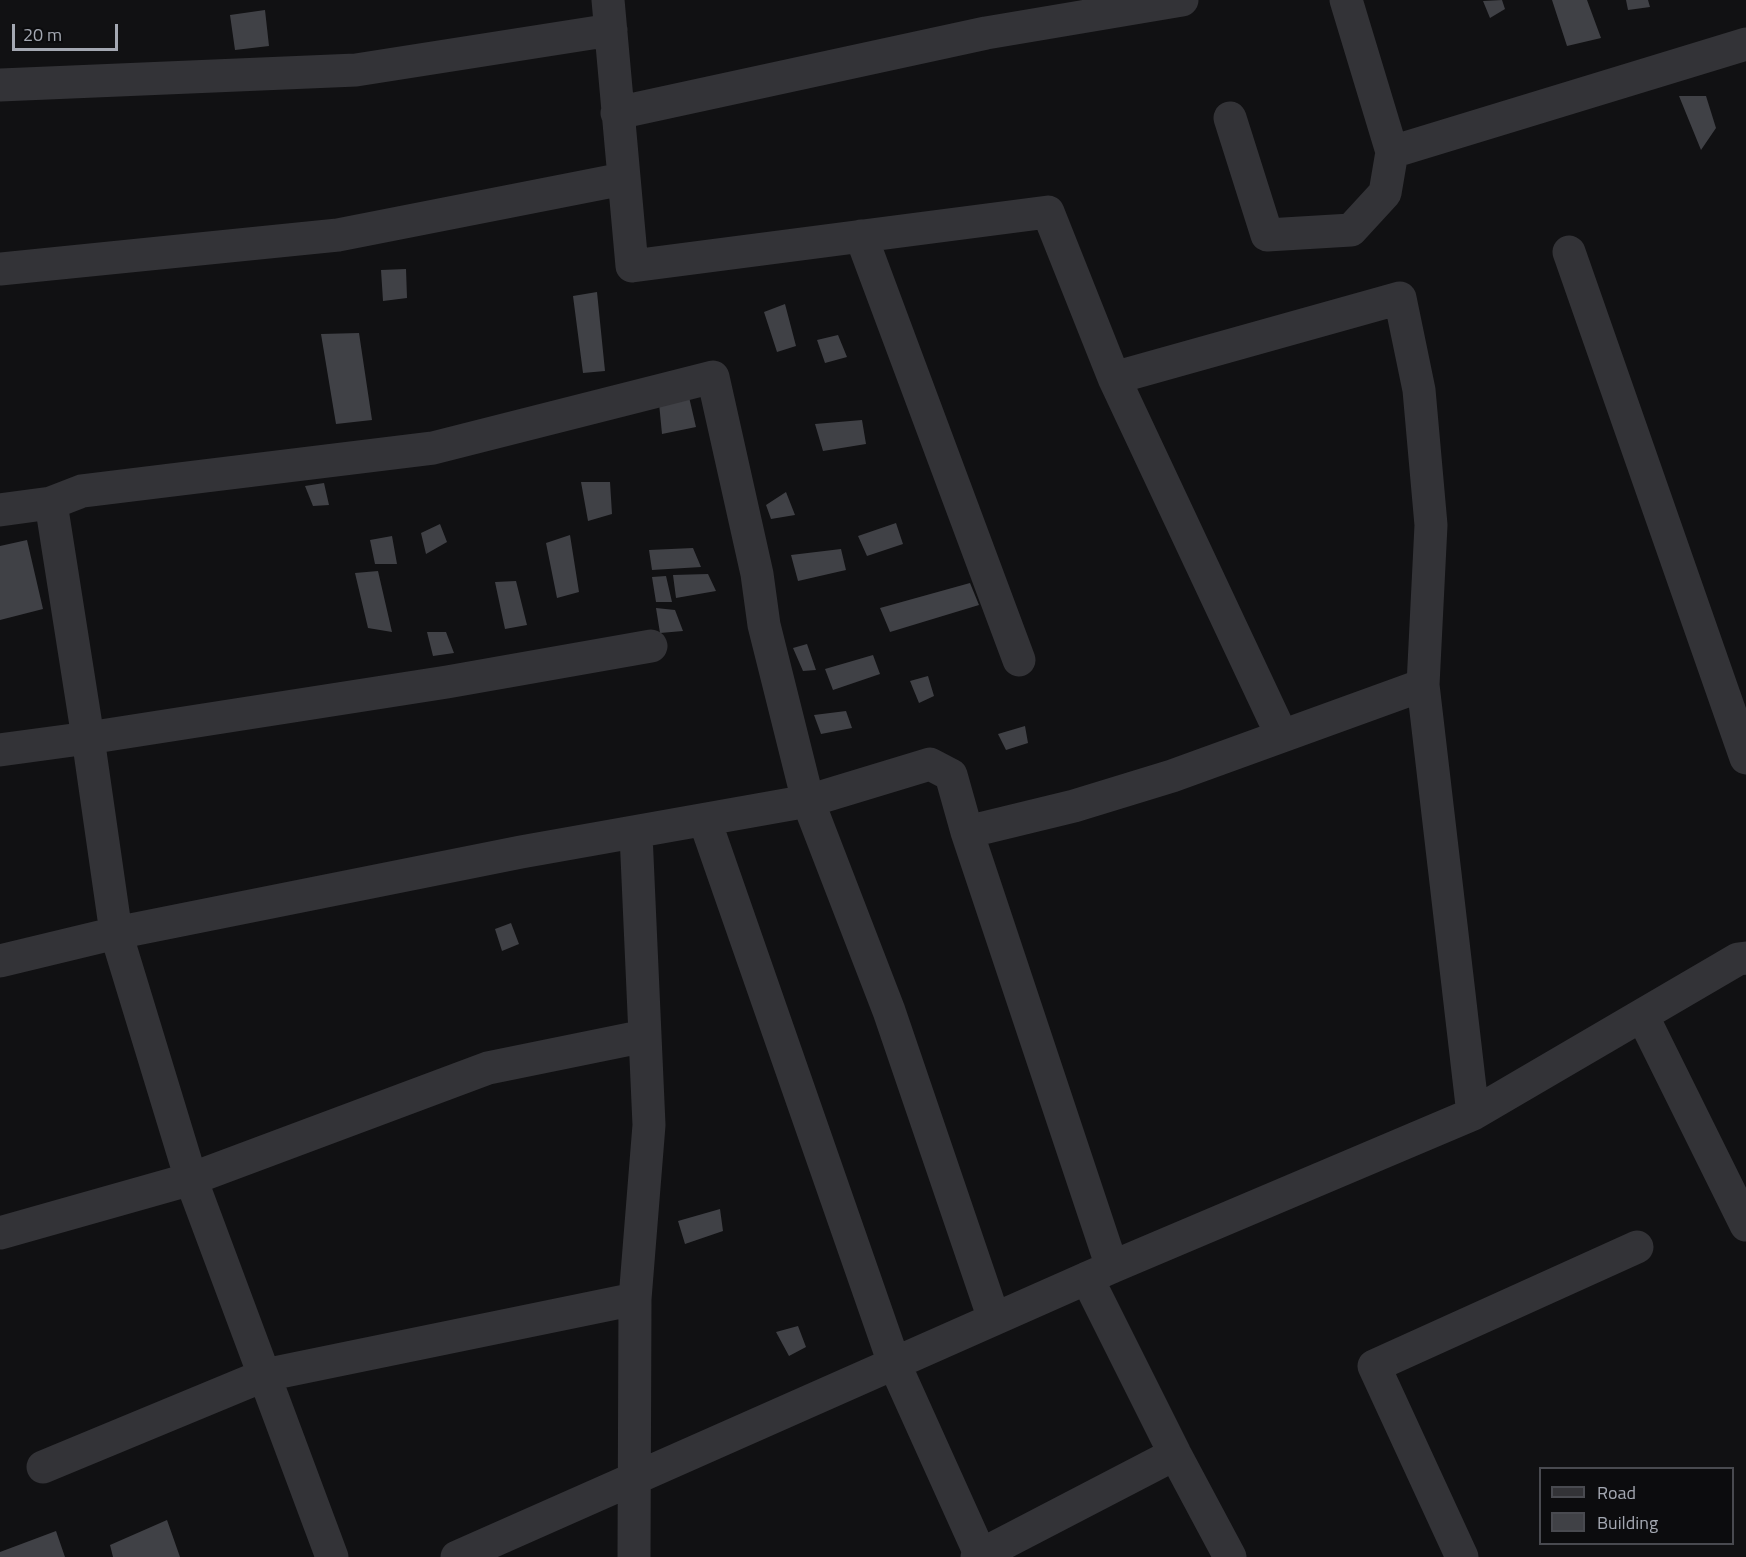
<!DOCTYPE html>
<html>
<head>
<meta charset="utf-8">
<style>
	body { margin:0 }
	#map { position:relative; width:1746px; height:1557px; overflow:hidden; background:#111113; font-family:"Titillium Web",sans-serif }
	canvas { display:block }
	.legend { position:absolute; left:1539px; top:1467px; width:195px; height:78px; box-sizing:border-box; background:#0c0c0e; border:2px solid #494a50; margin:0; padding:8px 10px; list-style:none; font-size:18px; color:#a4a8b2 }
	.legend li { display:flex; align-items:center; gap:12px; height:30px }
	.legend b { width:30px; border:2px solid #494a50 }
	.scale { position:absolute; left:12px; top:24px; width:106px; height:27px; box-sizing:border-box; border:3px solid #a4a8b2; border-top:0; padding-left:8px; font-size:18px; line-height:21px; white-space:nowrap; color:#a4a8b2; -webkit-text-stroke:4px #0c0c0e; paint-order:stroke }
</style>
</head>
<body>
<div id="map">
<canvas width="1746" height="1557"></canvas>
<ul class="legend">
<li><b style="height:8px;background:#333337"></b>Road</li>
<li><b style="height:16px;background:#404146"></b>Building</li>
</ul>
<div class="scale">20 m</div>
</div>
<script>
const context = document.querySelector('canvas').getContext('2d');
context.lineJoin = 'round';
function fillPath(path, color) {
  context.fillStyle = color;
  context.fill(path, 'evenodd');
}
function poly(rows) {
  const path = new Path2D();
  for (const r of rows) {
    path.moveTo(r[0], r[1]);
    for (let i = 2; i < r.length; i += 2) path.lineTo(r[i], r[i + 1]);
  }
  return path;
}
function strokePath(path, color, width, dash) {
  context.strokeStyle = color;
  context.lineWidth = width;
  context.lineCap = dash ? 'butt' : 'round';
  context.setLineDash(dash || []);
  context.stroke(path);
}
fillPath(poly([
	[1502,0,1505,9,1490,18,1483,1],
	[1552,0,1587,0,1601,38,1567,46],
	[1626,0,1648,0,1650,7,1628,10],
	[265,10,269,46,235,50,230,15],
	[1679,96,1706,96,1716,128,1701,150],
	[406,269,407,298,383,301,381,270],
	[597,292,605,371,583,373,573,296],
	[785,304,796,346,777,352,764,312],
	[359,333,372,420,336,424,321,334],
	[838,335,847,357,825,363,817,340],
	[689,397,696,427,662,434,659,403],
	[862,420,866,444,823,451,815,424],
	[581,482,610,482,612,514,588,521],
	[324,483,329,505,313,506,305,486],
	[786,492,795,515,771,519,766,505],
	[896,523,903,544,867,556,858,536],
	[440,524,447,542,426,554,421,533],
	[570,535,579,592,557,598,546,543],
	[392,536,397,564,375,564,370,540],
	[27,540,43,609,0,620,0,546],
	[693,548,701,567,652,570,649,550],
	[841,549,846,570,798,581,791,555],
	[378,571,392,632,368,628,355,573],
	[708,574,716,591,676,598,673,575],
	[666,576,672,602,656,602,652,577],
	[516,581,527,625,505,629,495,582],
	[970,583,979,605,890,632,880,608],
	[656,608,675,610,683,631,660,633],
	[427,632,446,632,454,653,433,656],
	[807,644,816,670,803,671,793,648],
	[873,655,880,674,833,690,825,669],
	[928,676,934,696,919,703,910,681],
	[846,711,852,728,821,734,814,715],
	[1025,726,1028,743,1006,750,998,734],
	[511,923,519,944,502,951,495,929],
	[720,1209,723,1231,685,1244,678,1221],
	[798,1326,806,1347,789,1356,776,1332],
	[167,1520,180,1557,113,1557,110,1545],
	[56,1531,65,1557,0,1557,0,1552]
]), '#404146');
strokePath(poly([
	[608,0,632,266,1048,212,1114,378,1282,736],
	[0,85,356,70,611,30],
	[617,113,986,33,1182,0],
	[1230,118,1267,235,1351,230,1385,193,1392,152,1346,0],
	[1392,152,1746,44],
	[861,236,1019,660],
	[1569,252,1746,758],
	[0,269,338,235,623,179],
	[51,503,88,738,447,682,651,646],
	[0,510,51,503,82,491,433,448,713,377,757,574,764,625,808,801,521,852,116,933,88,738,0,750],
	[1423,685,1473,1114],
	[705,821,894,1363,981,1556,984,1557],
	[967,832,951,775,930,764,808,801,889,1011,994,1319],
	[0,961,116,933,191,1179,332,1557],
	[1643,1017,1746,1225],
	[0,1233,191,1179,488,1068,645,1036],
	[1112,1267,967,832,1074,806,1172,776,1423,685,1431,525,1419,390,1400,298,1114,378],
	[1087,1278,1175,1454,1230,1557],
	[43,1467,265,1375,635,1299],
	[457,1557,1112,1267,1473,1114,1738,959,1746,958],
	[634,1557,635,1299,649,1125,636,834],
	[977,1557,1175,1454],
	[1462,1557,1374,1366,1637,1247]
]), '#333337', 33);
</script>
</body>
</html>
